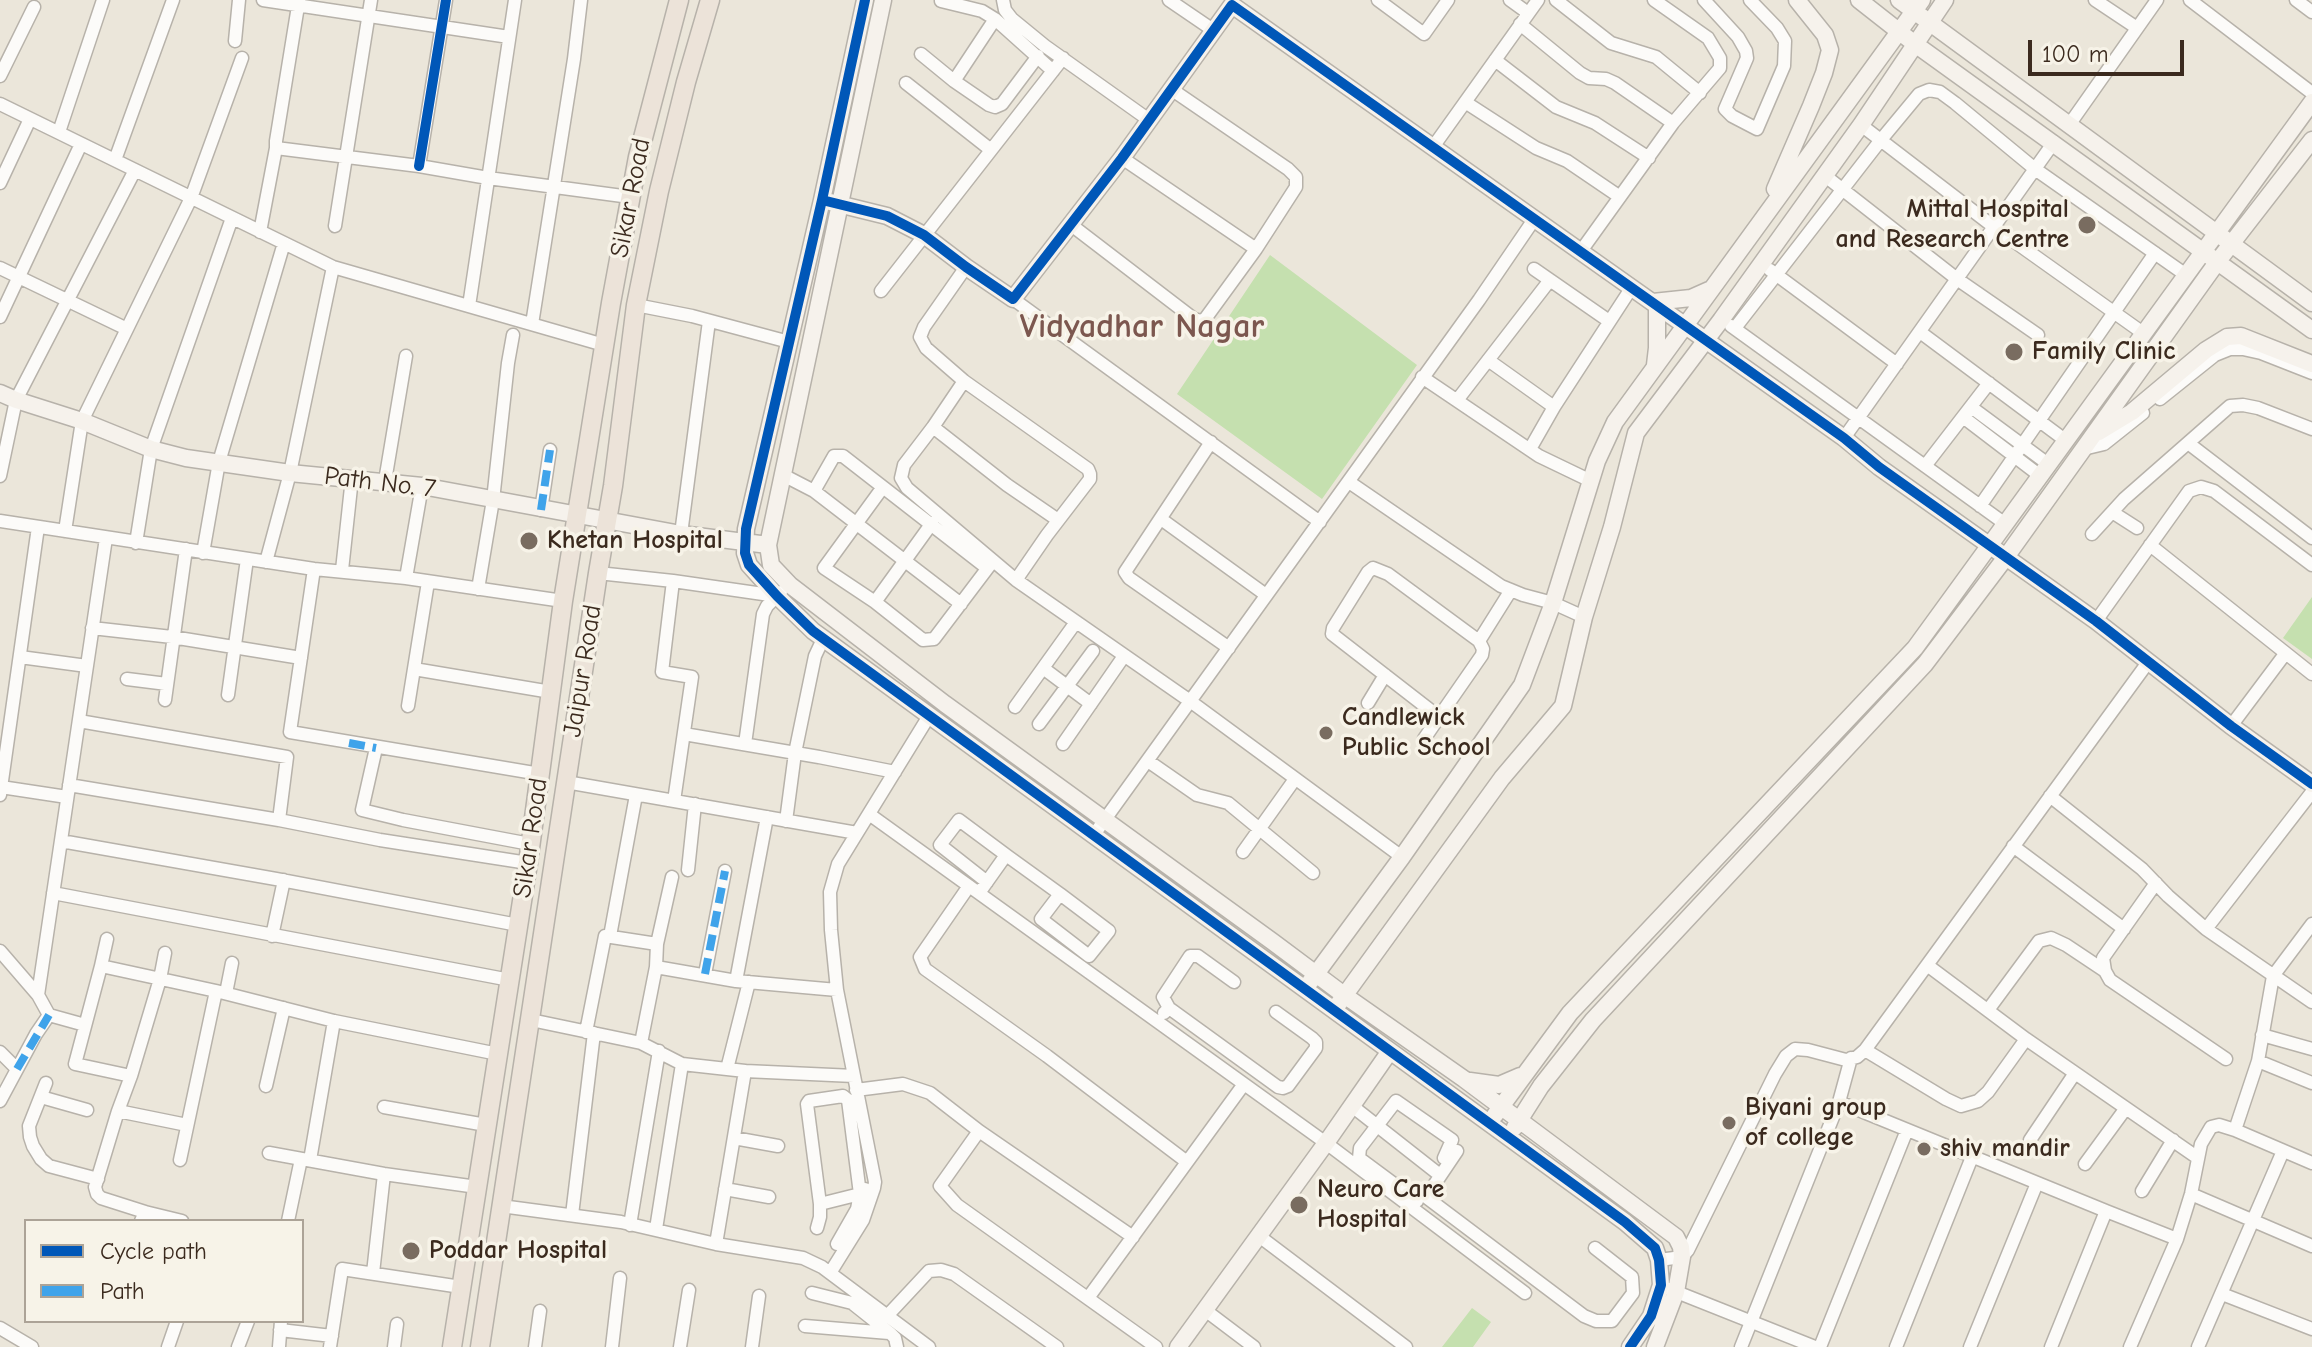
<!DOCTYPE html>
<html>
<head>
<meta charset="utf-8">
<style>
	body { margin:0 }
	#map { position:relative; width:2312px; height:1347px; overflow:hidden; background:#ebe6da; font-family:"Comic Neue",sans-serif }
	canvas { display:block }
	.legend { position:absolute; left:24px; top:1219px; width:280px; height:104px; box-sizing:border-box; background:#f7f3e8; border:2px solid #aca397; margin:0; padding:10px 14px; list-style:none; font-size:24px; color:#3b2a1e }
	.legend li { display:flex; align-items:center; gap:16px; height:40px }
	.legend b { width:40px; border:2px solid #aca397 }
	.scale { position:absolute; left:2028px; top:40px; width:156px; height:36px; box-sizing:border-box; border:4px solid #3b2a1e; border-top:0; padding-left:10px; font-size:24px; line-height:28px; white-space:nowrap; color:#3b2a1e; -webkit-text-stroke:6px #f7f3e8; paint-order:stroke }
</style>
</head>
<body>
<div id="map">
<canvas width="2312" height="1347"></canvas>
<ul class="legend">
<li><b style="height:10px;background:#0057b8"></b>Cycle path</li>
<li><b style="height:10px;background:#3fa3ea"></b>Path</li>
</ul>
<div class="scale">100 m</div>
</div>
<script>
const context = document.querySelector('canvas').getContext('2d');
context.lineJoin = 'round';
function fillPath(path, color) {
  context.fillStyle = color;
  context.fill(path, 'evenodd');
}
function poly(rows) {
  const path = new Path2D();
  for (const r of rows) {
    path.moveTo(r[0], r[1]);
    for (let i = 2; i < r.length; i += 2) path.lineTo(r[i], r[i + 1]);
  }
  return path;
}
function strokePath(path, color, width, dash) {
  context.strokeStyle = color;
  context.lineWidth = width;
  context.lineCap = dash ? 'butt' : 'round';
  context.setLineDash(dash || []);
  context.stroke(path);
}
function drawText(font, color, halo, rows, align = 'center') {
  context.font = font + ' "Comic Neue",sans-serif';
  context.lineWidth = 7;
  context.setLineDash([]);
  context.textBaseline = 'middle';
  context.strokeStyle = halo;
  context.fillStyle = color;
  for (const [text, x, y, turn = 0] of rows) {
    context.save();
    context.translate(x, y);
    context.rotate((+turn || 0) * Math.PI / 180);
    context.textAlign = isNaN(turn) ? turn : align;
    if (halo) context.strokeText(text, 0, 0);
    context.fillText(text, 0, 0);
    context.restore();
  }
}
fillPath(poly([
	[1270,255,1417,365,1322,499,1177,394],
	[2312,597,2312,659,2283,638],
	[1472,1308,1491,1322,1473,1347,1442,1347]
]), '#c5e0af');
const street = poly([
	[263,0,509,37],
	[1003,0,1005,10,1012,19,1045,46,1149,120],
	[1169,0,1213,30],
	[1378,0,1424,34,1448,0],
	[1510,0,1528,13],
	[1556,0,1611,43,1656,57,1700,93],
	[1704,0,1738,37,1746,51,1747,58,1725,109,1732,116,1757,129,1784,66,1785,41,1777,28,1750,0],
	[2095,0,2137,28],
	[2190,0,2312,93],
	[2296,0,2312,12],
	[941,1,982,11,995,19,1053,71],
	[1520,24,1580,73,1589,78,1606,79,1615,83,1673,123],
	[235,41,239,0],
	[921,54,954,81,989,105,995,107,1002,104,1038,56],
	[1495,60,1556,107,1595,123,1649,158],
	[0,76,34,7],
	[954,81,995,19],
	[906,83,991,150],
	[1465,102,1536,148,1567,161,1620,197],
	[0,104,333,267,604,345],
	[1861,125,1994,227,2143,333],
	[2069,125,2157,0],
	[59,132,103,0],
	[1433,147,1538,0],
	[276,148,419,166,488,178,630,197],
	[1122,158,1256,249,1296,187,1296,177,1288,169,1171,89],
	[115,160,173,0],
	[419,166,446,0],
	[1824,175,1957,279,2038,335],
	[0,183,30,119],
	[1070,224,1194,319,1201,321,1205,319,1256,249],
	[335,226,371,0],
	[260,232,276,148,276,141,299,0],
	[1581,251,1673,123,1720,68,1720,58,1708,38,1654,0],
	[966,267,924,327,920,337,926,348,964,381,1088,469,1090,474,1090,479,1047,535,1016,580],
	[0,268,127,329],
	[1534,269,1609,321],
	[1770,270,1897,364],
	[881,291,1063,58],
	[1013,299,1320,522],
	[636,305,692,316,789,342],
	[469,306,515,0],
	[0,317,81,144],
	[532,324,574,59,581,0],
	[1731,326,2004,523],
	[1735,328,1880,141,1919,94,1929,90,1940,92,1955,103,2035,169,2186,275],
	[1920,332,2065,440],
	[1488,360,1554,407,1632,287],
	[1422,377,1539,456,1591,481],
	[964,381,933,427,904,465,901,478,907,488,1016,580,1190,701,1402,857],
	[1458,399,1550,280],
	[2160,399,2215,355,2230,349,2243,349,2261,353,2312,373],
	[1971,407,2048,464],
	[1963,417,2039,475],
	[933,427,1007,485,1058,520],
	[1844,438,2054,142],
	[1211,442,1125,572,1129,578,1229,648],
	[2188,443,2312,538],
	[1530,449,1554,407],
	[2083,449,2104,444,2143,413],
	[1925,466,1989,383],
	[783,475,814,491,961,604],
	[0,476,16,400,135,170],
	[385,481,406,356],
	[1349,482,1501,586,1523,595,1553,603,1584,617],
	[883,487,824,568,875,602,923,640,934,639,993,561],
	[814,491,834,456,843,456,987,568],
	[1980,506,2155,253],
	[541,510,550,450],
	[2112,512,2137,528],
	[1161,519,1266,595],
	[0,521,314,569,406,578,563,601],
	[65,531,82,421,191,198,242,58],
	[681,534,709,321],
	[2092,534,2124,499,2230,406,2243,405,2258,408,2312,429],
	[136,543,151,449,232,218],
	[2150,545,2312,674],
	[203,553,219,462,284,243],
	[266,562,290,473,333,267],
	[1373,568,1388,574,1479,641,1483,649,1482,655,1439,717,1332,634,1333,628,1368,572,1373,568],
	[314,569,290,732,540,774],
	[342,570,352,478],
	[598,573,673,581,777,596],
	[406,578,422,486],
	[673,581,662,672,692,677,674,801],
	[478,589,493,500,508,363,513,335],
	[875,602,932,523],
	[2096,621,2189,491,2201,487,2214,491,2312,565],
	[92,628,172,637,301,658],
	[1479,641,1511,590],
	[20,657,87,666],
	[1043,668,1091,704],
	[414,669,551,692],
	[127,679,167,684],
	[228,695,247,559],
	[165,700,186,549],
	[1368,703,1385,675],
	[408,706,428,582],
	[1015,707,1076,622],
	[79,721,287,757,279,820],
	[1039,724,1093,651],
	[2231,726,2285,654],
	[684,734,819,757,895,772],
	[1424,739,1439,717],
	[745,744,763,614,767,606,781,592],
	[1063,744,1124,656],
	[376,748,362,810,403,820,530,844],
	[1148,761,1197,795,1228,803,1313,873],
	[566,782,857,833],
	[69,785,279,820,380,840,528,863],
	[1,787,67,797],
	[0,795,38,527],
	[2050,796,2142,869,2168,896,2206,929,2312,1002],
	[869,814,1326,1143,1525,1293],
	[786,821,795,753,815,656,823,639],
	[1093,836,1479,300,1535,218],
	[61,841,276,879,518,925],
	[2013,846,2124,929],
	[1243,852,1295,779],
	[688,870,695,804],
	[987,882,940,845,959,820,1006,855],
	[2156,883,2103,958,2105,971,2110,980,2226,1059],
	[969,886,920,957,925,969,1047,1056,1187,1162],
	[53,893,510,980],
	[979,893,1006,855,1060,894,1041,919,1089,956,1109,931,1060,894],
	[2206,929,2312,792],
	[272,936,284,880],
	[610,936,636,795],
	[657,944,672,877],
	[0,951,38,995,49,1015,85,1025],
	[1927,965,2026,1039,2198,1158],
	[101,966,107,939],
	[656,967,736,981,837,990],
	[705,974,725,871],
	[736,981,767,817],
	[226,993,232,963],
	[38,995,106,538],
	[1169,1008,1278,1087,1283,1088,1288,1086,1316,1048,1316,1042,1312,1038,1276,1012],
	[1988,1010,2039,941,2051,938,2066,945,2105,971],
	[1164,1013,1169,1008,1163,997,1190,956,1198,956,1234,982],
	[531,1020,641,1043,682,1064,745,1071,854,1076],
	[586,1032,605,936,657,944,656,967,641,1043],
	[2262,1035,2312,1049],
	[1865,1050,1946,1099,1961,1106,1978,1101,1988,1092,2026,1039],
	[0,1052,17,1069],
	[1851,1058,1839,1102,2106,1211],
	[2258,1061,2312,1083],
	[727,1069,749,982],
	[131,1076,75,1064,101,966,216,991,334,1021,498,1054],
	[46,1083,29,1126,30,1137,33,1146,41,1159,49,1166,98,1179],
	[266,1086,284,1008],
	[856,1090,903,1084,930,1093,979,1131],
	[41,1097,87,1110],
	[0,1101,36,1034,49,1015],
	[1352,1106,1436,1172],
	[384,1107,486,1125],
	[118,1111,187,1125],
	[2235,1130,2258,1061,2273,976,2312,924],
	[734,1138,778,1146],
	[2030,1140,2075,1073],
	[1457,1151,1426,1197,1584,1316,1596,1321,1612,1321,1633,1293,1632,1277,1595,1248],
	[269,1153,384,1174,477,1187],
	[180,1160,216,991],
	[310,1160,334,1021],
	[2085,1164,2126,1108],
	[725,1189,769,1197],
	[2142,1191,2173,1140],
	[2191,1194,2312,1246],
	[1417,1201,1359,1158,1360,1148,1396,1101,1452,1140,1444,1158],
	[820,1204,860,1194,865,1189],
	[501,1206,621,1222,716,1244,803,1258,822,1267,929,1347],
	[145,1212,101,1198,97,1194,95,1187,118,1111,131,1076,160,979,165,953],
	[572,1215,594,1033],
	[141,1221,145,1212,182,1221],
	[288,1221,301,1159],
	[630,1225,659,1051],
	[817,1228,820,1217,820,1204,807,1104,809,1101,843,1096,848,1100,860,1194,857,1209,837,1244],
	[656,1229,682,1064],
	[1259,1236,1406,1347],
	[1133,1237,979,1131,940,1186,957,1205,1156,1347],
	[716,1244,745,1071],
	[1659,1260,1682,1257,1688,1250,1775,1074,1786,1056,1795,1049,1808,1050,1846,1060,1857,1057,1865,1050,2149,661],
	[373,1273,384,1174],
	[830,1273,863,1220,874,1188,875,1182,837,990,831,930,830,892,838,864,929,716],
	[1669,1289,1815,1347],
	[812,1293,852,1303,891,1334,895,1338,897,1347],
	[2222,1294,2312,1329],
	[1088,1298,1244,1084],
	[1205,1310,1254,1347],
	[887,1316,929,1271,941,1270,954,1274,1057,1347],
	[805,1326,889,1333],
	[0,1328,32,1347],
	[280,1330,332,1336],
	[168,1347,177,1321],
	[238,1347,248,1321],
	[279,1347,281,1321],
	[330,1347,342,1269,461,1287],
	[394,1347,397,1324],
	[535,1347,540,1311],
	[612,1347,620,1278],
	[680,1347,689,1290],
	[752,1347,759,1296],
	[1741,1347,1839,1102],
	[1820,1347,1907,1130],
	[1896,1347,1972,1157],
	[1970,1347,2037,1183],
	[2051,1347,2106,1211,2177,1239],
	[2130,1347,2177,1239,2191,1194,2201,1144,2211,1127,2219,1125,2235,1130,2312,1163],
	[2198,1347,2283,1151]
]);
const secondary = poly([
	[865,0,822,200,746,529,745,553,749,565,777,596,813,631,1625,1222,1655,1248,1659,1260,1661,1285,1651,1316,1630,1347],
	[883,0,768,545,771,565,790,585,945,704,1273,942,1344,995,1464,1079,1676,1237,1681,1247,1682,1257,1676,1292,1655,1347],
	[1859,0,1915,44,2312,330],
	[1899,0,2312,303],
	[1775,189,1811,106,1824,73,1830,50,1825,35,1797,0],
	[822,200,887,216,924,235,966,267,1013,299,1122,158,1232,5,1844,438,1879,467,2096,621,2231,726,2312,784],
	[1653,302,1691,298,1709,290],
	[1655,365,1657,348,1657,305],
	[0,393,16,400,82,421,151,449,186,458,290,473,422,486,681,534,768,545],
	[2099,432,2132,412,2206,350,2227,337,2241,336,2312,364],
	[1310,982,1402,857,1522,685,1553,603,1597,461,1615,422,1922,0],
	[1339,1003,1502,778,1563,706,1584,617,1612,527,1636,433,1721,320,1861,125,1945,0],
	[1470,1081,1499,1085,1520,1076],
	[1495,1115,1570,1013,1915,648,2312,102],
	[1515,1127,1541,1086,1593,1020,1925,664,2006,557,2218,261,2312,140],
	[1178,1347,1326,1143,1390,1051]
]);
const primary = poly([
	[452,1347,528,863,563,601,611,303,638,157,679,0],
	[480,1347,598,573,613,486,636,305,659,191,686,82,710,0]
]);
strokePath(street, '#b7b2aa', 15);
strokePath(secondary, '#b7b2aa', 19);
strokePath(primary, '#b7b2aa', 21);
strokePath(street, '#fcfbf9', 12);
strokePath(secondary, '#f6f2ec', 16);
strokePath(primary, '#ece3d9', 18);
strokePath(poly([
	[541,510,550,450],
	[349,743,376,748],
	[705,974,725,871],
	[17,1069,49,1015]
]), '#3fa3ea', 8, [16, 8]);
strokePath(poly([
	[865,0,822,200,746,529,745,553,749,565,777,596,813,631,1625,1222,1655,1248,1659,1260,1661,1285,1651,1316,1630,1347],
	[419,166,446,0],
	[822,200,887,216,924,235,966,267,1013,299,1122,158,1232,5,1844,438,1879,467,2096,621,2231,726,2312,784]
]), '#0057b8', 10);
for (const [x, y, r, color] of [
	[2087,225,10,"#796c60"],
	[2014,352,10,"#796c60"],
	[529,541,10,"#796c60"],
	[1326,733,8,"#796c60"],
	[1729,1123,8,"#796c60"],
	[1924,1149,8,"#796c60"],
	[1299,1205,10,"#796c60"],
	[411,1251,10,"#796c60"]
]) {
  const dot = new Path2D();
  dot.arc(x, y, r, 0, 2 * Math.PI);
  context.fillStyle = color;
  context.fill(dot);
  strokePath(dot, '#f7f3e8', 3);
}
drawText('26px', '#3b2a1e', '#f7f3e8', [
	["Sikar Road",631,198,-79],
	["Path No. 7",380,483,7],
	["Jaipur Road",583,671,-81],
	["Sikar Road",531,838,-82]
]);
drawText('bold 26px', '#3b2a1e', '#f7f3e8', [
	["Mittal Hospital",2069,210,"right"],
	["and Research Centre",2069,240,"right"],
	["Family Clinic",2032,352],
	["Khetan Hospital",547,541],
	["Candlewick",1342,718],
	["Public School",1342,748],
	["Biyani group",1745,1108],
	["of college",1745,1138],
	["shiv mandir",1940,1149],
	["Neuro Care",1317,1190],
	["Hospital",1317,1220],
	["Poddar Hospital",429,1251]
], 'left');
drawText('bold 34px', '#7c574f', '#f7f3e8', [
	["Vidyadhar Nagar",1142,327]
]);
</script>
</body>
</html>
